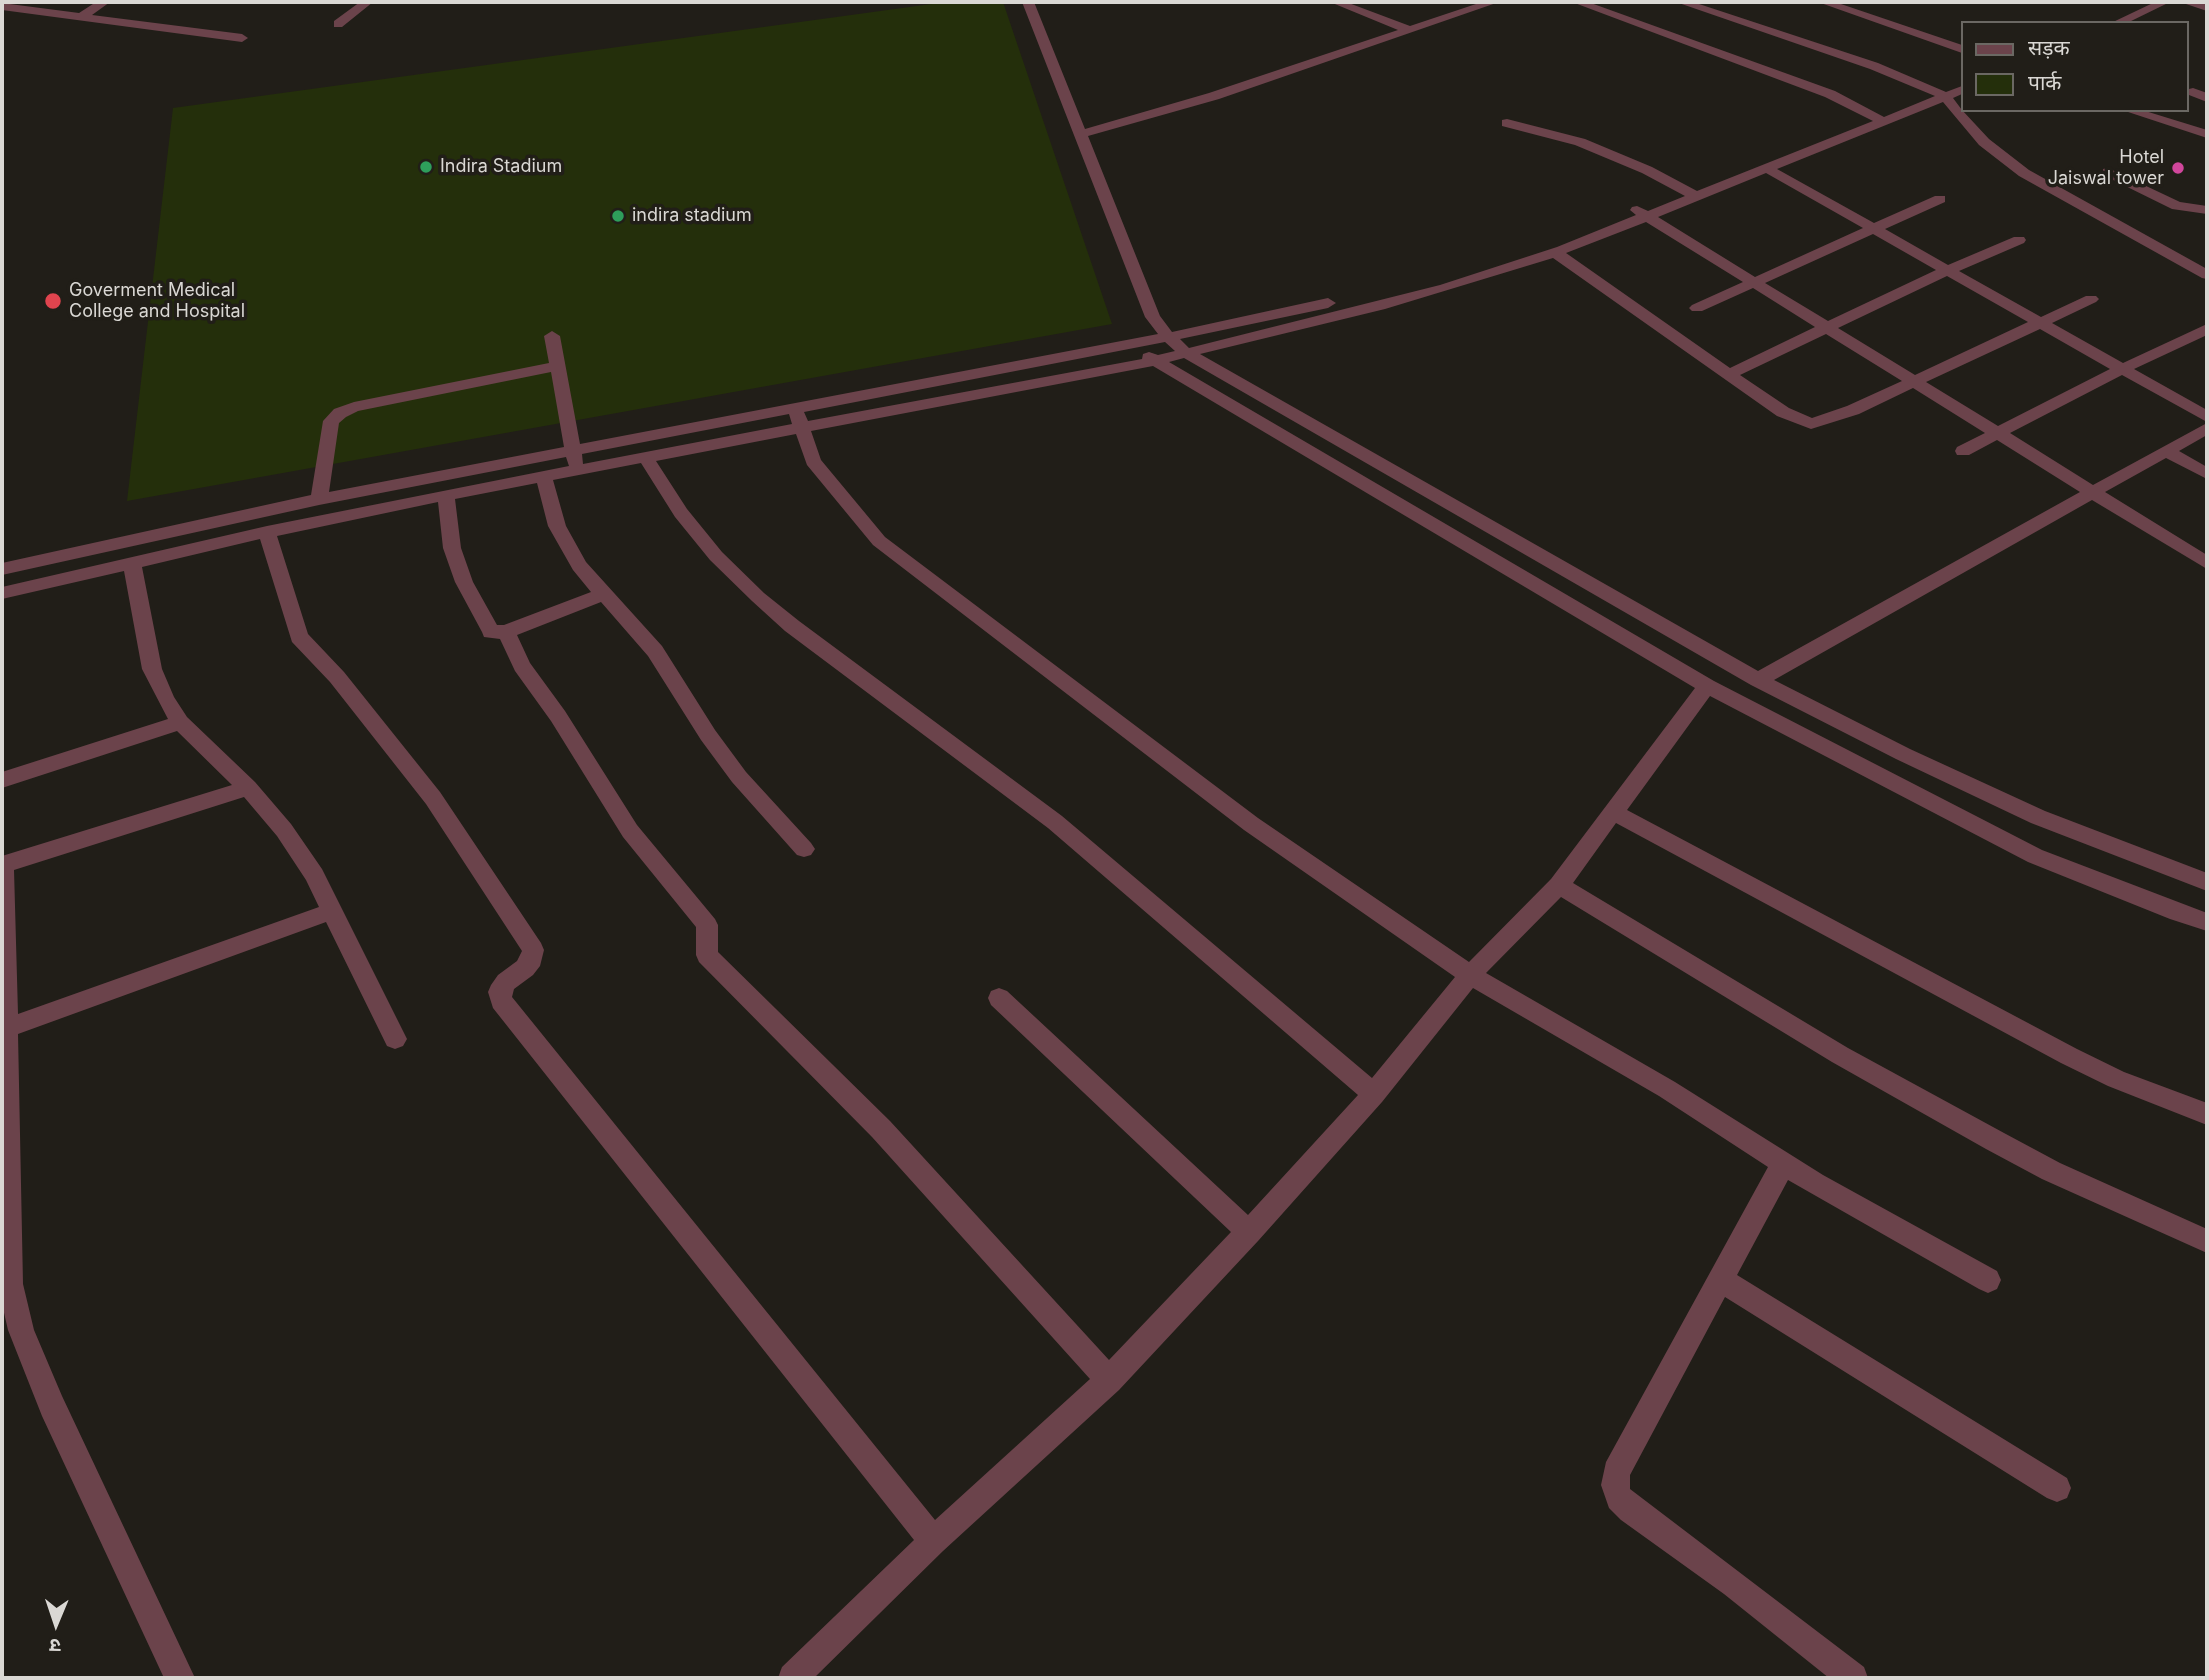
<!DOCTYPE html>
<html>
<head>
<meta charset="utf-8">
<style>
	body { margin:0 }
	#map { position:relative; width:2209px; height:1680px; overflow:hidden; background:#211e18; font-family:Inter,"Noto Sans Devanagari",sans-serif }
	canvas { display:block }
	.frame { position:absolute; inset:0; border:4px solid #dad8d4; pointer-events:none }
	.legend { position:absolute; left:1961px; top:21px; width:228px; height:91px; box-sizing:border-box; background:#211e18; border:2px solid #6b6863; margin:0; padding:9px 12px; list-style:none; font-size:21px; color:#dad8d4 }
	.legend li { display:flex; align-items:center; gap:14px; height:35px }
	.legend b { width:35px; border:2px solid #6b6863 }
	.north { position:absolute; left:21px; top:1589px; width:70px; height:70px; -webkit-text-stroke:5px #211e18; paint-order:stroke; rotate:182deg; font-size:19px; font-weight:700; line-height:28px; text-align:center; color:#dad8d4 }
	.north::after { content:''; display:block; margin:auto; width:24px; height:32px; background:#dad8d4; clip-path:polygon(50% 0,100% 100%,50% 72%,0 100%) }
</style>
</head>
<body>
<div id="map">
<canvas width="2209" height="1680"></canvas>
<div class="frame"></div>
<ul class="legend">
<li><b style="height:9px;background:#6b434b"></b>सड़क</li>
<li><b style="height:19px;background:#242f0b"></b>पार्क</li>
</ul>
<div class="north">उ</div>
</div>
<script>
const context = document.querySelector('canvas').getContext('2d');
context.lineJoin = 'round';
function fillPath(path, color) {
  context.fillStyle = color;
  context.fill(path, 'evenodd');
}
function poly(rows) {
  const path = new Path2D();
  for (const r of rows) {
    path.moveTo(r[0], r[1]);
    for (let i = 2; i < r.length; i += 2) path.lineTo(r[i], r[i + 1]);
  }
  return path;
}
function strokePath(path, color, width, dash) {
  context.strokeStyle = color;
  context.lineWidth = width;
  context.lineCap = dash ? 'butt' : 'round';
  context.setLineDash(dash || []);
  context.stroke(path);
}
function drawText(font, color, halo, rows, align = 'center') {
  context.font = font + ' Inter,sans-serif';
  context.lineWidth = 7;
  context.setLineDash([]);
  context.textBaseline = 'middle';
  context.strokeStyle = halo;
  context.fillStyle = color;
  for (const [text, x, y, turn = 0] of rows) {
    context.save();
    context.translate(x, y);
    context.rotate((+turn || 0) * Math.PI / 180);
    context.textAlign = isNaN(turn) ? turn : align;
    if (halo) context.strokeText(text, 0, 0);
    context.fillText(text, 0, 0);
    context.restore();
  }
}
fillPath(poly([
	[946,2,1003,2,1112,324,127,501,173,108]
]), '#242f0b');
fillPath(poly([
	[96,2,110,2,92,15,242,34,248,38,242,42,2,10,2,3,79,13,96,2],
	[360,2,373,2,342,27,334,27,334,21,360,2],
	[1022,2,1034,2,1085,129,1209,93,1398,30,1330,2,1346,2,1410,26,1482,2,1499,2,1219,99,1088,136,1160,316,1172,332,1328,298,1336,303,1328,308,1180,339,1189,348,1440,285,1557,247,1636,215,1630,210,1632,207,1637,206,1648,211,1685,196,1642,173,1575,145,1502,126,1502,120,1507,119,1585,139,1652,167,1697,191,1873,121,1825,97,1572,2,1588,2,1835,91,1884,117,1935,96,1870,69,1676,2,1693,2,1878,63,1946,92,1962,86,1962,94,1953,98,1962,110,1989,139,2029,170,2207,269,2207,279,2202,278,2019,176,1979,145,1943,102,1777,169,1874,223,1935,196,1945,196,1945,202,1885,229,1948,265,2014,237,2024,237,2026,240,2024,243,1959,271,2041,317,2086,296,2096,296,2099,299,2096,302,2052,323,2123,363,2207,324,2207,335,2134,369,2207,410,2207,422,2122,375,2010,433,2093,485,2207,423,2207,435,2179,451,2207,467,2207,479,2166,458,2105,492,2207,555,2207,569,2092,500,1774,680,1910,749,2045,811,2207,873,2207,891,2031,823,1896,759,1751,685,1184,358,1169,362,1714,681,2042,850,2207,913,2207,931,2170,919,2028,862,1710,696,1627,810,2077,1049,2124,1072,2207,1103,2207,1125,2108,1086,2061,1063,1616,823,1573,883,1848,1048,2004,1133,2060,1163,2207,1229,2207,1253,2042,1179,1986,1149,1832,1062,1561,897,1486,973,1675,1082,1823,1175,1997,1271,2001,1280,1997,1289,1988,1293,1979,1289,1788,1180,1737,1275,2067,1478,2071,1488,2067,1498,2057,1502,2047,1498,1725,1297,1630,1475,1630,1489,1864,1667,1868,1678,1829,1678,1724,1594,1621,1520,1609,1508,1601,1485,1606,1462,1768,1167,1659,1096,1473,988,1382,1102,1258,1241,1119,1390,943,1551,814,1678,778,1678,782,1667,914,1540,493,1008,488,992,491,985,498,975,517,961,522,951,426,804,330,682,292,642,260,539,142,567,162,669,174,697,187,717,255,782,291,824,322,869,407,1039,403,1046,395,1049,387,1046,326,922,18,1034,23,1284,34,1330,62,1396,195,1678,164,1678,42,1416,8,1330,2,1304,2,856,232,785,177,731,2,788,2,772,168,719,142,669,124,571,2,599,2,587,267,526,569,466,566,457,319,505,2,575,2,563,311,495,323,421,334,409,354,402,549,363,544,336,552,331,560,336,580,444,1158,334,1145,317,1022,2],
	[1766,173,1863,228,1755,277,1658,217,1766,173],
	[1646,222,1743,282,1692,305,1689,308,1692,311,1702,311,1753,288,1815,327,1730,368,1566,253,1646,222],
	[1873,234,1936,270,1828,321,1765,283,1873,234],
	[1553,258,1777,416,1811,429,1859,414,1913,388,1985,433,1957,447,1955,451,1957,455,1969,455,1997,440,2080,492,1758,671,1200,354,1385,309,1553,258],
	[1947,276,2028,322,1915,375,1838,328,1947,276],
	[2040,329,2110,369,1998,426,1926,382,2040,329],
	[1826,334,1902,381,1847,406,1812,418,1789,408,1740,375,1826,334],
	[1165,342,1175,351,1158,355,1149,352,1143,354,1142,359,808,421,804,412,1165,342],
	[1153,366,1695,688,1551,879,1469,962,1258,818,885,537,821,460,811,431,1153,366],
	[551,372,564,447,329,492,339,423,346,417,358,411,551,372],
	[789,414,792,424,583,464,582,454,789,414],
	[796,434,807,465,873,545,1244,830,1455,977,1372,1078,1062,816,799,621,764,593,722,552,687,509,656,461,796,434],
	[641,463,675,517,710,560,752,601,785,631,1048,828,1358,1095,1248,1215,1007,991,999,988,991,991,988,998,991,1005,1231,1232,1109,1360,890,1121,718,952,718,925,715,919,637,825,565,711,530,663,517,635,601,602,648,656,701,740,732,782,797,855,804,857,811,855,815,849,811,843,746,772,715,730,662,646,586,562,566,526,553,480,641,463],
	[537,483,548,526,573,570,591,592,504,625,497,625,473,582,461,548,455,499,537,483],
	[438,502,443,548,455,582,482,632,484,637,500,639,515,671,551,721,623,837,696,927,696,955,699,962,872,1137,1090,1379,935,1520,512,997,514,989,533,975,540,966,544,950,541,943,440,792,344,672,308,634,277,536,438,502],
	[244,797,277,836,306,880,319,907,18,1014,14,870,244,797],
	[1818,2,1835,2,1962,45,1962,53,1818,2],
	[2155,2,2170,2,2127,23,2111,23,2155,2],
	[2184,2,2207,4,2207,11,2186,4,2184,2],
	[2193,88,2207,93,2207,102,2189,95,2189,89,2193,88],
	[2122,110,2142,110,2207,130,2207,138,2122,110],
	[2108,168,2180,202,2207,206,2207,214,2172,209,2103,175,2103,169,2108,168]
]), '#6b434b');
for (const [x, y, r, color] of [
	[426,167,7,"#2e9e5b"],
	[2178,168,7,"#d1479c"],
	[618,216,7,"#2e9e5b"],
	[53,301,9,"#e0444e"]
]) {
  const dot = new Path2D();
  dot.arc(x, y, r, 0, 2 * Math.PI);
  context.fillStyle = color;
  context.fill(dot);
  strokePath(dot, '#211e18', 2.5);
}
drawText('18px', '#dad8d4', '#211e18', [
	["Hotel",2164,158,"right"],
	["Jaiswal tower",2164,179,"right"],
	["Indira Stadium",440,167],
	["indira stadium",632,216],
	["Goverment Medical",69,291],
	["College and Hospital",69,312]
], 'left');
</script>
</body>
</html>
